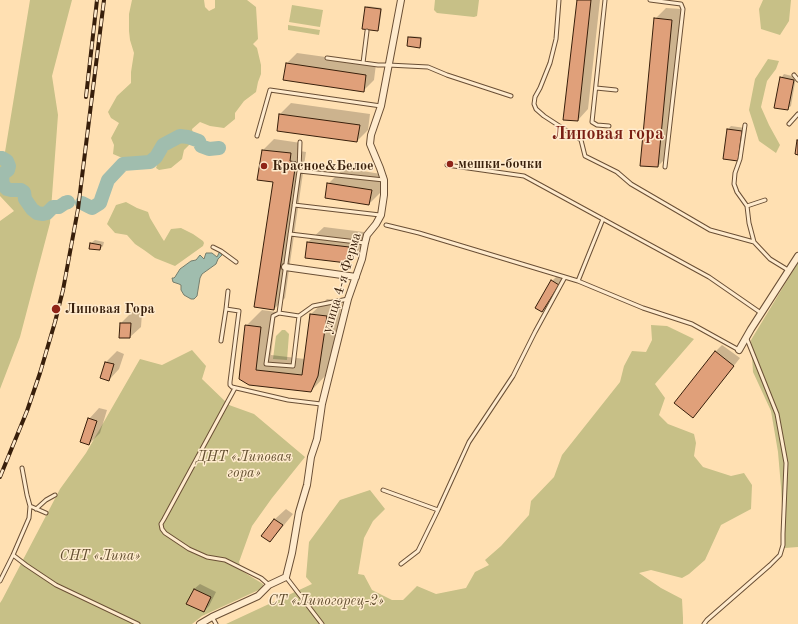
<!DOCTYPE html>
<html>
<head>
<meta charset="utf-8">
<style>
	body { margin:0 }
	canvas { display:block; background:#ffe0b2 }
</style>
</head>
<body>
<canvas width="798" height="624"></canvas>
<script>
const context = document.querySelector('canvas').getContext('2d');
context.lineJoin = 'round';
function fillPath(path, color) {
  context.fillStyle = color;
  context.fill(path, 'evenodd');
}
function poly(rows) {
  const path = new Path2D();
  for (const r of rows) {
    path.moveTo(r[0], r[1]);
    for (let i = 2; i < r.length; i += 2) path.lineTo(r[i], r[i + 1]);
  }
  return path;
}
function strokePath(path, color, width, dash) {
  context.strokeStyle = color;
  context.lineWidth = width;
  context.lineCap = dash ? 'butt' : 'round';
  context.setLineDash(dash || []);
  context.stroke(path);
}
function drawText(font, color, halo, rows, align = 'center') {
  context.font = font + ' "Old Standard TT",serif';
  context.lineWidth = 3;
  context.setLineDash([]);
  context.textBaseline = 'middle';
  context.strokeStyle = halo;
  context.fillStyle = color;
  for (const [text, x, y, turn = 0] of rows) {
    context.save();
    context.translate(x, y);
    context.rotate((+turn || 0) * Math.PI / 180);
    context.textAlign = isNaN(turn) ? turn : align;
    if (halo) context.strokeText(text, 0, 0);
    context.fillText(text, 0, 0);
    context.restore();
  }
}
fillPath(poly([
	[30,0,72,0,52,76,58,115,50,223,20,337,0,389,0,221,14,211,0,196,0,151,5,152],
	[132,0,204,0,205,7,209,11,215,8,215,0,247,0,256,7,258,39,253,44,257,48,261,65,261,74,258,82,256,92,244,101,235,113,235,119,224,128,210,126,200,122,192,129,194,140,184,150,182,159,171,168,159,170,156,168,162,151,156,152,150,158,141,160,133,158,127,160,113,154,114,145,111,138,119,123,111,118,108,112,117,96,131,83,131,72,134,53,130,40,129,31,129,14],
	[435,0,479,0,477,16,474,17,437,13,434,10],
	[763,0,791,0,789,21,780,35,761,29,759,9],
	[292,5,323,10,320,27,289,22],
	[288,25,320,30,319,35,288,30],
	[768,59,779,61,776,69,767,81,761,107,769,125,780,145,776,153,759,141,749,110,755,79],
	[126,202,137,208,148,212,150,218,162,238,164,241,171,229,181,228,193,234,203,241,204,243,203,246,175,266,155,258,144,250,135,244,127,235,115,233,107,224,116,205],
	[798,263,798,547,785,548,783,529,781,487,778,452,771,411,753,372,751,340,788,279],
	[651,325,667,326,694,339,655,384,665,398,659,415,668,424,694,434,696,443,694,456,703,467,731,476,744,473,752,485,751,509,721,525,705,560,689,574,682,578,651,570,639,573,661,588,682,599,683,618,683,624,226,624,312,584,306,577,309,542,340,500,370,490,385,509,373,521,364,538,358,574,364,575,372,590,392,600,403,600,417,586,436,594,466,588,475,572,489,565,485,560,501,546,529,515,531,501,554,477,562,455,620,382,624,366,632,351,646,352,652,340],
	[282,330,285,330,289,334,287,360,273,359,276,336],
	[192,350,206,366,202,379,229,405,254,414,305,457,272,498,252,526,239,562,242,571,263,584,263,588,202,616,192,624,0,624,0,603,2,600,60,489,86,453,140,359,162,365]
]), '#c7c087');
const water = poly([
	[220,251,222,253,222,255,218,259,216,264,202,274,200,278,197,296,194,299,191,299,184,295,181,290,181,285,179,284,173,282,172,278,174,278,175,277,180,269,191,261,196,260,200,255,204,259,206,253,212,253,217,257,220,251]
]);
fillPath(water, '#a0bdae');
strokePath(water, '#767e6d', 1);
fillPath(poly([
	[578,0,600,0,588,109,578,120],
	[367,6,382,8,379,28,378,30,366,7],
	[666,8,682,9,668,156,658,166,655,19],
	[410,36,422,37,421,46,420,47,409,37],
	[297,53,376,64,374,80,363,91,286,64],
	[784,74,796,77,791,106,787,109,781,78],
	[291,103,370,114,368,130,357,141,278,130,280,114],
	[731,126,745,128,741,157,738,160,728,129],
	[274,139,301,143,300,151,306,152,285,298,274,309,274,181,263,150],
	[344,168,387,175,385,188,369,204,328,184],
	[324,227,364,232,363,246,347,262,308,242],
	[95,240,104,242,103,246,100,249,90,249,91,243],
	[557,276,564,279,548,306,542,311,552,281],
	[327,299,342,301,333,360,326,375,311,391,249,384,246,326,262,310,276,312,271,355,305,359,311,314],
	[132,312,142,313,141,327,130,337,120,337,121,323],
	[722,345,740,358,700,409,693,417,715,352],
	[117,351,124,354,119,369,109,380,101,377,106,362],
	[99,408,107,410,100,433,89,444,89,419],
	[286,509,293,514,280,530,270,541,263,536,275,519],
	[200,584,216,592,209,606,204,611,188,603,194,589]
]), '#0003');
strokePath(poly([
	[0,158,2,158,7,161,9,166,8,170,4,173,2,177,3,185,7,189,11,190,21,190,24,192,25,199,32,209,37,213,43,214,47,213,53,207,59,207,65,203,68,202],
	[82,203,92,208,100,203,102,197,108,180,123,164,150,162,156,157,163,145,180,136,188,137,199,141,201,146,209,149,219,148]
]), '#a0bdae', 14);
const building = poly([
	[577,0,591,0,578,121,563,120,577,0],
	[365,7,381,9,378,31,362,29,365,7],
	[654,18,672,20,658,167,640,166,654,18],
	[408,37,421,38,420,48,407,46,408,37],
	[286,63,366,75,364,92,283,80,286,63],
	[780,77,794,80,788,110,774,108,780,77],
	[279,114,360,125,357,142,277,131,279,114],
	[727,129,742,131,738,161,723,159,727,129],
	[797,140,798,140,798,155,795,154,797,140],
	[262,150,291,153,290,161,296,162,274,310,254,307,273,182,257,180,262,150],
	[327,183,372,190,369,205,325,198,327,183],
	[307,242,349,247,347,263,305,258,307,242],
	[90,243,101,245,100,250,89,249,90,243],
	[551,280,559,285,542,312,535,308,551,280],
	[310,314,327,316,318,376,311,392,249,385,239,379,245,325,261,327,256,370,302,375,310,314],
	[120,323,131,323,130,338,119,338,120,323],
	[715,351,734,366,693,418,674,403,715,351],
	[105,362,114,364,109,381,100,378,105,362],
	[88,418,97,421,89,445,80,442,88,418],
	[274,519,283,525,270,542,261,536,274,519],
	[194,589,211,597,204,612,186,604,194,589]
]);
fillPath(building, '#e0a07a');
strokePath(building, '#381f0b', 1);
const lane = poly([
	[559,0,556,39,550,63,540,88,535,97,534,104,536,109,544,116,581,140,585,156,617,172,631,184,710,230,754,242,770,259,788,270],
	[605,0,592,122,597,125,609,126],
	[650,0,681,4,683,9,665,167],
	[327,58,378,65,388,65,428,67,447,75,511,96],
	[363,63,367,31],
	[794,75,798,80],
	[596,88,616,90],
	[789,124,798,114],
	[745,125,740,159,735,173,734,184,737,192,747,206,749,223,754,242],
	[257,136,270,90,381,106],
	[447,165,524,176,709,277,761,313],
	[299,171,384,180],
	[294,205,380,215],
	[747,206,765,200],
	[386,225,419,233,578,281,643,308,692,324,739,350],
	[290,234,365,243],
	[213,247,221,251,236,262],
	[578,281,603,219],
	[226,309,228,291],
	[279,313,299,171,300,142],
	[299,316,293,366,266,364,273,316,279,313,299,316,313,306,348,299],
	[221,341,226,309,239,311,230,382,230,385,232,387,288,400,321,404],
	[235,388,164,519,161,524,162,529,165,533,189,549,207,557,225,560,261,578,269,585],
	[383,490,438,510],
	[30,506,46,513],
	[36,509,46,500,55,495],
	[13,555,26,565,56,585,138,624],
	[401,564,418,551,438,510,469,442,513,376,535,332,565,277],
	[286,577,322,624],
	[0,581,13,555,29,518,30,506,27,495,22,468],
	[212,617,216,624],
	[704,624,707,620,770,565,780,555,783,545,783,534,786,463,777,414,747,339]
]);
const street = poly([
	[285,267,356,277],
	[739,350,751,329,798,256],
	[200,624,212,617,258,596,269,585,286,577,292,553,299,512,307,485,311,457,317,439,322,404,348,299,362,259,365,243,367,235,376,224,381,215,384,195,384,180,380,168,370,144,371,135,381,106,401,0]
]);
strokePath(lane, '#6a4f35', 5);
strokePath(street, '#6a4f35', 8);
strokePath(lane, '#ffebcd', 3);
strokePath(street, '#ffebcd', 6);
const rail = poly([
	[86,97,97,0],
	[0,477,27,411,40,373,55,322,63,290,78,209,104,0]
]);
strokePath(rail, '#381f0b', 4);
strokePath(rail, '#ffebcd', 2.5, [8]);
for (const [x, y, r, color] of [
	[450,164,4,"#8f2418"],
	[264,166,4,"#8f2418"],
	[56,309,5,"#8f2418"]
]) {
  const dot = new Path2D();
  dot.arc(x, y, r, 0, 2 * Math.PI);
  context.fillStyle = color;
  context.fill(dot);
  strokePath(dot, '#ffebcd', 1.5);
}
drawText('bold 14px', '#381f0b', '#ffebcd', [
	["мешки-бочки",458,164],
	["Красное&Белое",272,166],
	["Липовая Гора",65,309]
], 'left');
drawText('14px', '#381f0b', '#ffebcd', [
	["улица 4-я Ферма",342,283,-73]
]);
drawText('italic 14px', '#634f30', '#ffebcd', [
	["ДНТ «Липовая",244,457],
	["гора»",244,473],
	["СНТ «Липа»",100,556],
	["СТ «Липогорец-2»",326,601]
]);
drawText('bold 18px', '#7a1f14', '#ffebcd', [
	["Липовая гора",608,134]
]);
</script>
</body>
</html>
